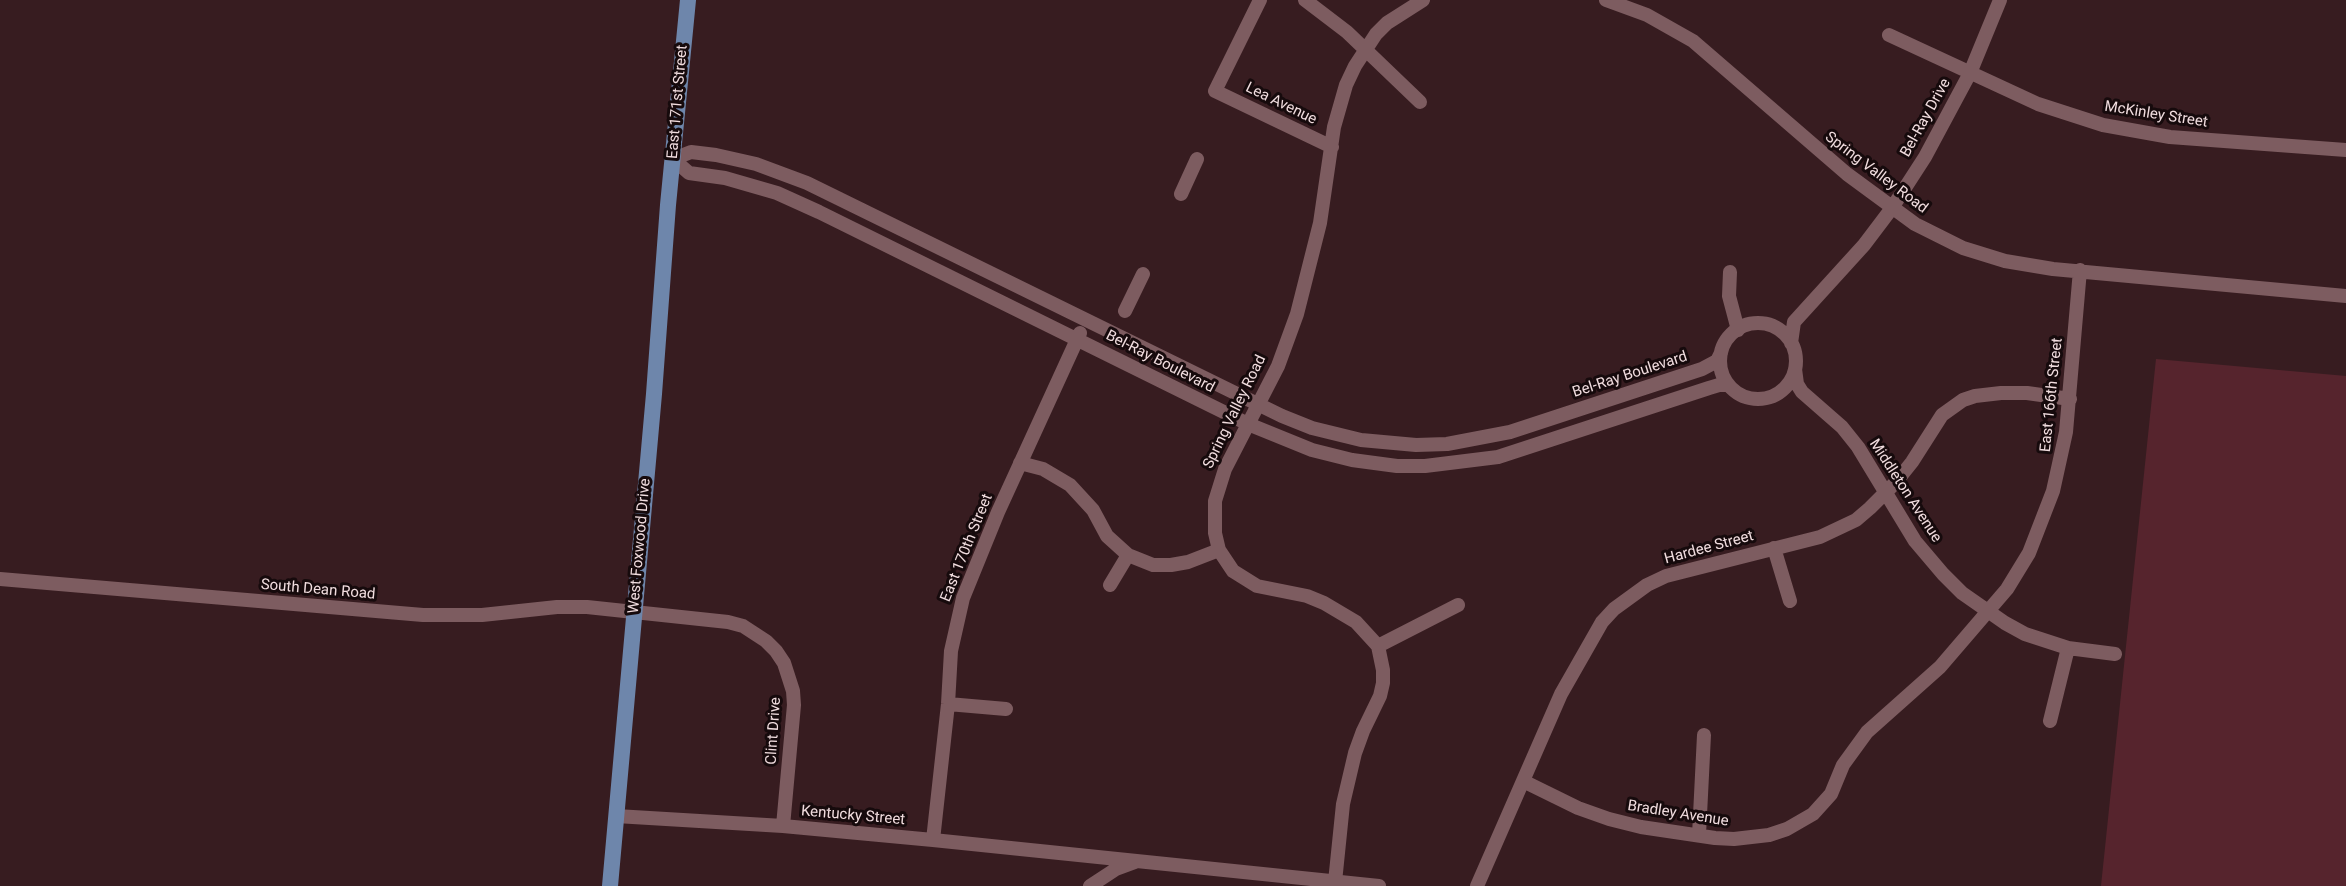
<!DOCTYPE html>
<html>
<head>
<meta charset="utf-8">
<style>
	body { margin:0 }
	canvas { display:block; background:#371c20 }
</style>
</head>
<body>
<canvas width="2346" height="886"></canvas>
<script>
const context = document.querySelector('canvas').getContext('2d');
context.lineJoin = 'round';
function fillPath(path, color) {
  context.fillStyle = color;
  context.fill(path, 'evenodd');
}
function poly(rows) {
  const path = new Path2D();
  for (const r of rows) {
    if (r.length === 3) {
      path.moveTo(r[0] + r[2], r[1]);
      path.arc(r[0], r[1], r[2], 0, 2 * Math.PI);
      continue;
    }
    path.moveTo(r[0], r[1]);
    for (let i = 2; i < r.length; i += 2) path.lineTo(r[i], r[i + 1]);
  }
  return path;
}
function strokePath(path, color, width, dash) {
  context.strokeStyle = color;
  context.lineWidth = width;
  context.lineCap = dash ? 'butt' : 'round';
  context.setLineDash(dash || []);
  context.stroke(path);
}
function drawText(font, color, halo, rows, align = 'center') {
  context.font = font + ' Roboto,sans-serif';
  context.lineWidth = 6;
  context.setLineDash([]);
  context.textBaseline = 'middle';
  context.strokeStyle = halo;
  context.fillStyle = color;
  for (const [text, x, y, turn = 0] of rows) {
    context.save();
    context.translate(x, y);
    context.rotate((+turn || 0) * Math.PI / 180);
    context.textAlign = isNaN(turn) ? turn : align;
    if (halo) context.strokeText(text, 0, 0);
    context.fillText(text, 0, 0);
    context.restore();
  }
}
fillPath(poly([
	[2156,359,2346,376,2346,886,2101,886]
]), '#56242d');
strokePath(poly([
	[1260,0,1215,91,1332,147],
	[1305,0,1347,32,1420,102],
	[1606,0,1647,15,1693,41,1847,174,1915,224,1963,248,2005,261,2053,269,2346,296],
	[1889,35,2038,104,2103,125,2170,137,2346,150],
	[673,159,689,173,725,178,777,193,819,212,1248,424,1312,450,1352,460,1397,466,1425,466,1498,457,1709,388,1719,385,1727,385],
	[673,159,691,152,716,155,756,164,807,183,1282,416,1312,428,1361,440,1416,445,1447,444,1510,432,1702,369,1717,361,1721,353],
	[1181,194,1197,159],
	[1730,272,1729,296,1738,330],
	[1125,311,1143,274],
	[1758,361,38],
	[1791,343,1794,322,1864,245,1892,208,1925,157,1970,73,2000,0],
	[1795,369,1797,384,1802,392,1842,427,1858,447,1915,541,1943,574,1962,593,2005,623,2025,634,2068,648,2115,654],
	[1020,463,1043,469,1070,485,1093,510,1107,536,1128,555,1153,565,1171,565,1188,562,1219,550],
	[1774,548,1790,601],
	[0,579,423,615,482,615,557,607,587,607,728,622,743,626,766,641,776,651,784,663,793,691,794,705,783,826],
	[1110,585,1128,555],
	[1378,646,1458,605],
	[948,704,1006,709],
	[2050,721,2068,648],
	[1523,781,1578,808,1609,819,1641,827,1715,838,1734,839,1769,835,1787,829,1813,814,1831,794,1843,765,1867,732,1940,667,2007,589,2029,553,2053,491,2066,432,2080,270],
	[616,816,783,826,933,840,1379,886],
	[1699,835,1704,735],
	[933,840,948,704,951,651,963,598,998,512,1080,333],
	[1335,882,1343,804,1355,753,1363,731,1380,696,1383,683,1383,670,1378,646,1356,622,1324,603,1307,596,1257,586,1233,571,1219,550,1215,533,1215,501,1225,469,1278,366,1297,314,1320,223,1334,127,1346,85,1355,66,1376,34,1387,23,1423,0],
	[1090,886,1116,869,1135,862],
	[1477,886,1561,694,1602,622,1614,609,1647,585,1666,576,1820,537,1856,520,1870,508,1896,482,1912,462,1942,415,1963,400,1975,396,2001,393,2027,393,2070,399]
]), '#7d5c60', 14);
strokePath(poly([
	[610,886,654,394,668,205,688,0]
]), '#6e86ab', 16);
drawText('15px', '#f1dddf', '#160a0c', [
	["East 171st Street",678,102,-85],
	["Lea Avenue",1281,104,26],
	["McKinley Street",2156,115,9],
	["Bel-Ray Drive",1926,118,-61],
	["Spring Valley Road",1876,173,37],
	["Bel-Ray Boulevard",1160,362,27],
	["Bel-Ray Boulevard",1630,375,-18],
	["East 166th Street",2052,395,-84],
	["Spring Valley Road",1235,412,-64],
	["Middleton Avenue",1905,491,57],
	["West Foxwood Drive",640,546,-85],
	["East 170th Street",967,548,-68],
	["Hardee Street",1709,548,-15],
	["South Dean Road",318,590,5],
	["Clint Drive",774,731,-86],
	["Bradley Avenue",1678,814,9],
	["Kentucky Street",853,816,5]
]);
</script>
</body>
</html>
